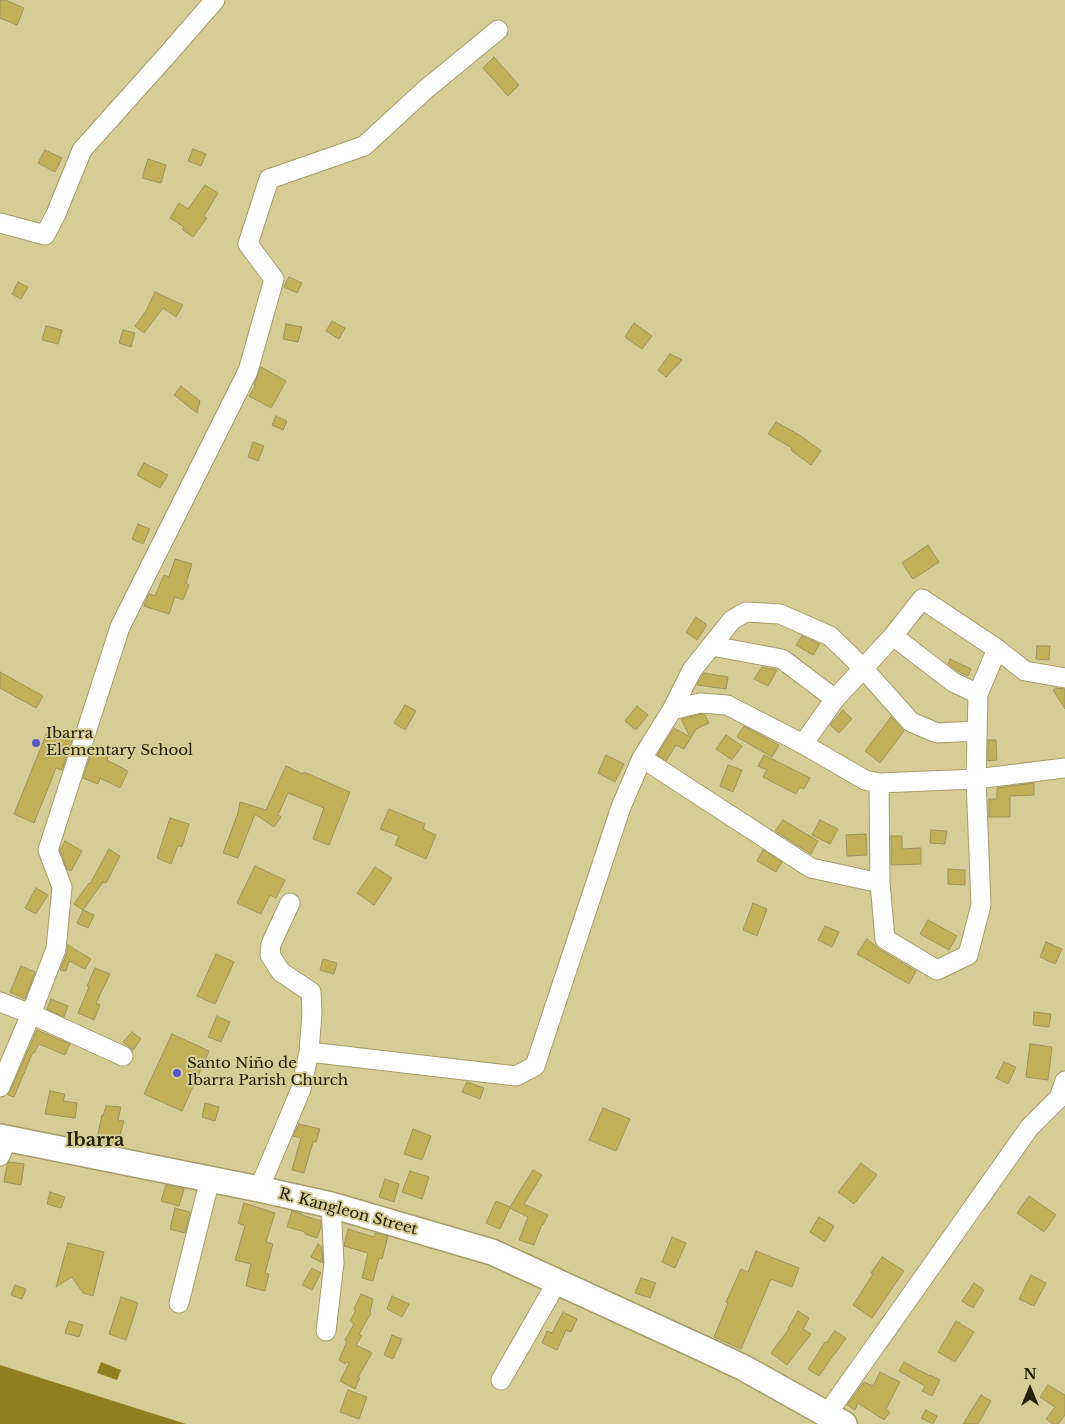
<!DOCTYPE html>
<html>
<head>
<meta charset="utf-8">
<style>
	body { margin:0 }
	#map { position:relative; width:1065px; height:1424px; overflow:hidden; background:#d6cc95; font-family:"Libre Baskerville",serif }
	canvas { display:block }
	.north { position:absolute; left:1005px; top:1364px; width:50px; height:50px; -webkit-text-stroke:4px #d6cc95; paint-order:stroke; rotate:0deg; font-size:14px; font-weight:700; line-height:20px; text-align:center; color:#24200a }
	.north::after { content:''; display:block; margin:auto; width:18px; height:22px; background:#24200a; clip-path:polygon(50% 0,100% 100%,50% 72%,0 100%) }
</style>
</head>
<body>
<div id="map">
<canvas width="1065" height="1424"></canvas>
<div class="north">N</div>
</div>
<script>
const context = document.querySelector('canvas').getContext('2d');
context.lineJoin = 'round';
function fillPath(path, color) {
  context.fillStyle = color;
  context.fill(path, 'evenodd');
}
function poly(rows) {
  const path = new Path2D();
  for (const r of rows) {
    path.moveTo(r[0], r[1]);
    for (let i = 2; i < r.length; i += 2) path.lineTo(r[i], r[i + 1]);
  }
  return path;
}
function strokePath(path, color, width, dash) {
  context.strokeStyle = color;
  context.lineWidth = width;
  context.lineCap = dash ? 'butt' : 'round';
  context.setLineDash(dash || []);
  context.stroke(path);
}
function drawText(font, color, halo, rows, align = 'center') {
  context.font = font + ' "Libre Baskerville",serif';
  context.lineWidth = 4;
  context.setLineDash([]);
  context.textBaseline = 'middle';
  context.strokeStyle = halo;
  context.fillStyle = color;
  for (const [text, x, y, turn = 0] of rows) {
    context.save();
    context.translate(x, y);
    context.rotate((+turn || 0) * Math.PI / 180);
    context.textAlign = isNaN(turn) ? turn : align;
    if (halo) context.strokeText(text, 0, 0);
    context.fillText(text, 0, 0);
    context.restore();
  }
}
fillPath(poly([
	[101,1362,121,1370,117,1380,97,1373],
	[0,1365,186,1424,0,1424]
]), '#907f21');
const building = poly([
	[0,0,5,0,24,8,17,25,0,18,0,0],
	[494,57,519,85,508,96,483,68,494,57],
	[193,149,206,154,201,166,188,161,193,149],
	[45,150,62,158,55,172,38,163,45,150],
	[148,159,166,165,161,183,142,178,148,159],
	[205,185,218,193,204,216,207,218,193,237,182,229,184,227,170,218,179,203,188,209,205,185],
	[289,277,302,283,297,293,284,287,289,277],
	[18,282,28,287,21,299,12,294,18,282],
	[155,292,183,305,176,317,163,308,144,333,135,326,146,311,155,292],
	[332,321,345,328,339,339,326,331,332,321],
	[634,323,652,336,642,349,625,337,634,323],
	[286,324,302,327,298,342,283,339,286,324],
	[46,326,62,330,58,344,42,340,46,326],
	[123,330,135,333,131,347,119,343,123,330],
	[670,354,682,360,666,377,658,370,670,354],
	[261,367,286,381,271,408,249,396,256,385,254,384,261,367],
	[181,386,200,401,197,413,174,395,181,386],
	[276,416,287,421,283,430,272,425,276,416],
	[776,422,801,436,821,451,811,465,791,450,792,448,768,434,776,422],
	[253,442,264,446,258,461,248,457,253,442],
	[144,463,168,475,160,488,137,475,144,463],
	[138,524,150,529,143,544,132,539,138,524],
	[928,545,939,562,913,579,902,563,928,545],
	[175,559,192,564,186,583,189,585,183,600,175,597,169,614,144,606,149,594,155,596,164,575,169,577,175,559],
	[696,617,707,625,697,640,686,632,696,617],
	[802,636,820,644,813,655,796,645,802,636],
	[1037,646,1050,646,1049,660,1036,659,1037,646],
	[950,659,971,669,968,676,959,672,948,664,950,659],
	[762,667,777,670,768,686,754,679,762,667],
	[0,672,43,696,36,708,0,688,0,672],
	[704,673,728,677,726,689,697,685,704,673],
	[1056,688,1065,689,1065,709,1053,690,1056,688],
	[405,705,416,711,405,730,394,723,405,705],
	[637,706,648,715,636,730,625,721,637,706],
	[843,710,852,719,839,733,830,725,843,710],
	[701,714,705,715,709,723,696,729,684,749,676,745,666,761,657,755,674,728,690,737,681,719,701,714],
	[891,717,904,731,880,763,865,751,891,717],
	[744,726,779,745,772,757,737,737,744,726],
	[48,730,72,740,62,770,56,768,34,823,14,814,48,730],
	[726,735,742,746,732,760,716,749,726,735],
	[988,740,996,740,997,760,988,761,988,740],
	[93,747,109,753,107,760,128,771,120,788,100,778,98,784,83,778,93,747],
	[606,755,624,764,615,782,598,773,606,755],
	[764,755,810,778,804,789,800,787,796,794,763,777,767,770,758,766,764,755],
	[728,765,742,770,733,792,720,786,728,765],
	[286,766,303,774,304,772,350,792,329,845,313,839,324,808,288,793,278,815,281,817,274,827,255,814,238,858,223,853,238,813,240,802,266,810,286,766],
	[1034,783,1034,795,1010,796,1010,817,989,817,989,799,997,799,997,788,1034,783],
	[389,809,425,824,423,829,436,835,426,859,395,845,399,836,380,829,389,809],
	[170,818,189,824,182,847,178,846,171,864,157,858,170,818],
	[783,820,818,841,811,854,775,831,783,820],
	[820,820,838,829,830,844,812,835,820,820],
	[931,830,947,831,945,844,930,843,931,830],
	[866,834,867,855,847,856,846,835,866,834],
	[891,836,902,836,902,849,921,848,921,864,891,865,891,836],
	[65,841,82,851,71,871,67,869,60,850,65,841],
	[109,849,120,856,106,883,103,882,83,910,74,904,89,883,90,884,109,849],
	[763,850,782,862,776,872,757,861,763,850],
	[255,866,285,880,276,898,270,895,261,914,237,903,255,866],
	[375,867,392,878,374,905,357,893,375,867],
	[948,869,965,870,965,885,948,884,948,869],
	[36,888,48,895,36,914,25,908,36,888],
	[753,903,767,909,757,936,743,930,753,903],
	[83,910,94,915,88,928,77,923,83,910],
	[928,920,957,936,949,950,920,934,928,920],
	[825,926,839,932,832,947,818,940,825,926],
	[867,939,879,949,916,971,909,984,857,954,867,939],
	[1046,942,1062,949,1055,964,1040,957,1046,942],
	[68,945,91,959,85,969,69,961,66,971,60,970,67,953,68,945],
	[216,954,234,962,215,1004,197,996,216,954],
	[323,959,337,963,334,974,320,970,323,959],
	[21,966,35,972,25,999,10,992,21,966],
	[95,968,110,974,96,1003,100,1005,94,1020,78,1013,89,987,87,986,95,968],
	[51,999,68,1006,64,1017,47,1009,51,999],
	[1034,1012,1051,1014,1049,1027,1033,1025,1034,1012],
	[217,1016,230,1022,221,1042,208,1037,217,1016],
	[37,1030,70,1044,65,1055,39,1044,34,1053,33,1052,14,1097,8,1095,37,1030],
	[132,1032,141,1039,133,1050,123,1042,132,1032],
	[172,1034,209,1051,182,1111,144,1094,172,1034],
	[1030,1044,1052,1047,1048,1080,1026,1077,1030,1044],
	[1004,1062,1016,1067,1008,1084,996,1078,1004,1062],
	[467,1082,484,1088,480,1099,462,1092,467,1082],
	[50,1091,65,1094,63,1101,77,1103,75,1118,45,1114,50,1091],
	[205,1103,219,1107,215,1121,202,1117,205,1103],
	[106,1106,121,1107,118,1120,124,1121,120,1135,119,1134,116,1144,97,1139,102,1115,103,1116,106,1106],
	[603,1108,630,1119,616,1151,589,1140,603,1108],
	[299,1124,320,1129,316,1142,313,1142,304,1173,292,1170,301,1138,293,1136,299,1124],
	[413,1129,431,1136,422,1160,404,1154,413,1129],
	[9,1162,24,1164,21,1185,4,1182,7,1165,9,1162],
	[861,1163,877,1175,854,1204,838,1192,861,1163],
	[533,1170,542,1175,524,1204,548,1215,543,1225,542,1224,534,1245,519,1240,528,1217,510,1208,500,1229,486,1223,496,1201,510,1207,533,1170],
	[410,1171,429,1177,422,1199,402,1192,410,1171],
	[385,1179,399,1184,394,1202,379,1197,385,1179],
	[166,1185,184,1189,179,1206,161,1201,166,1185],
	[50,1192,65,1197,61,1208,47,1204,50,1192],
	[1029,1196,1056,1215,1044,1232,1017,1213,1029,1196],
	[244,1203,275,1213,266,1242,273,1244,265,1273,269,1274,265,1291,246,1286,251,1264,235,1260,245,1226,238,1223,244,1203],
	[175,1208,190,1212,185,1233,170,1229,175,1208],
	[292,1211,302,1214,302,1215,321,1221,321,1227,317,1238,305,1234,305,1232,287,1227,292,1211],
	[819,1217,834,1226,825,1242,810,1232,819,1217],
	[348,1229,374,1237,375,1233,388,1236,382,1259,379,1258,373,1281,362,1278,368,1253,344,1246,348,1229],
	[672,1237,686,1243,675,1268,662,1262,672,1237],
	[68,1243,104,1252,93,1296,83,1293,72,1277,56,1287,68,1243],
	[318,1244,322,1247,323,1263,311,1257,318,1244],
	[756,1251,799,1268,792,1287,771,1279,741,1349,714,1337,728,1303,726,1302,741,1269,748,1272,756,1251],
	[882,1257,904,1271,872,1318,853,1305,873,1274,871,1273,882,1257],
	[312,1268,321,1273,312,1290,302,1285,312,1268],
	[1031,1275,1046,1283,1034,1306,1019,1299,1031,1275],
	[641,1278,656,1283,650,1298,635,1293,641,1278],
	[974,1283,984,1290,973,1308,962,1301,974,1283],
	[15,1285,26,1289,22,1299,11,1295,15,1285],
	[361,1294,373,1299,370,1312,371,1313,359,1334,362,1336,356,1345,372,1353,358,1377,360,1378,355,1389,340,1381,349,1363,346,1362,345,1364,339,1360,347,1341,345,1340,354,1324,350,1321,356,1310,354,1309,361,1294],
	[392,1296,409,1304,402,1317,387,1309,392,1296],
	[121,1297,138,1303,126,1340,109,1334,121,1297],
	[798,1311,809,1318,803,1329,811,1334,787,1365,771,1353,789,1329,788,1328,798,1311],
	[563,1312,577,1319,571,1332,566,1330,557,1350,542,1343,547,1331,552,1333,563,1312],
	[69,1321,83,1325,79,1337,65,1333,69,1321],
	[956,1321,974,1332,955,1362,938,1352,956,1321],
	[835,1331,846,1338,835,1354,834,1354,819,1376,808,1369,825,1342,826,1343,835,1331],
	[392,1335,402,1339,393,1359,384,1355,392,1335],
	[904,1362,930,1376,930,1375,940,1380,932,1396,922,1391,925,1386,899,1371,904,1362],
	[880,1372,900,1382,886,1409,890,1412,884,1420,858,1403,855,1410,847,1405,864,1382,873,1386,880,1372],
	[1048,1385,1065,1395,1065,1415,1058,1424,1053,1424,1046,1419,1055,1407,1040,1397,1048,1385],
	[348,1390,367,1397,359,1419,340,1412,348,1390],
	[981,1395,991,1401,978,1424,963,1424,981,1395],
	[926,1410,937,1416,933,1424,921,1418,926,1410]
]);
fillPath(building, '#c1b057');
strokePath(building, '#9d935f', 1);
const minor = poly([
	[0,223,45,235,56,214,82,150,168,54,215,0],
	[893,636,953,682,978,694],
	[712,646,782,659,835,699],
	[997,649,1025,671,1065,678],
	[672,710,692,670,732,620,746,612,780,614,830,636,863,668,911,722,937,733,977,731],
	[642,758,811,868,880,883,885,939,937,970,968,955,981,905,976,779,978,694,997,649,922,599,893,636,835,699,803,744],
	[879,783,880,883],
	[290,903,271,944,270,955,281,972,311,992,312,1013,309,1052],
	[0,1002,31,1014,123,1056],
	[0,1087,31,1014,56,949,62,887,48,850,120,627,248,371,274,279,248,244,269,179,364,146,425,90,498,30],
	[0,1156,7,1139],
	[259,1189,301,1089,309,1052,516,1076,535,1066,621,807,642,758,672,710,700,703,727,705,803,744,865,780,879,783,976,779,1065,768],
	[179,1303,210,1179],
	[326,1331,334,1263,331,1205],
	[501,1380,557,1282],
	[827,1414,1029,1128,1059,1098,1065,1081]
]);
const major = poly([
	[0,1137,259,1189,331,1205,492,1252,706,1350,744,1368,844,1424]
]);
strokePath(minor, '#a79d68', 21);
strokePath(major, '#a79d68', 28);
strokePath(minor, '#fff', 19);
strokePath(major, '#fff', 25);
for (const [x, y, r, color] of [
	[36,743,5,"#5655cc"],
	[177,1073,5,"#5655cc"]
]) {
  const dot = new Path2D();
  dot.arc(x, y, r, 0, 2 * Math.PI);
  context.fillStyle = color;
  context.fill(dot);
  strokePath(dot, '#d6cc95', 2);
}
drawText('15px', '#24200a', '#d6cc95', [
	["Ibarra",46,734],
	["Elementary School",46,751],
	["Santo Niño de",187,1064],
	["Ibarra Parish Church",187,1081]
], 'left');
drawText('15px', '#24200a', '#d6cc95', [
	["R. Kangleon Street",348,1212,15]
]);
drawText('bold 18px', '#24200a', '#d6cc95', [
	["Ibarra",95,1141]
]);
</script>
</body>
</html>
